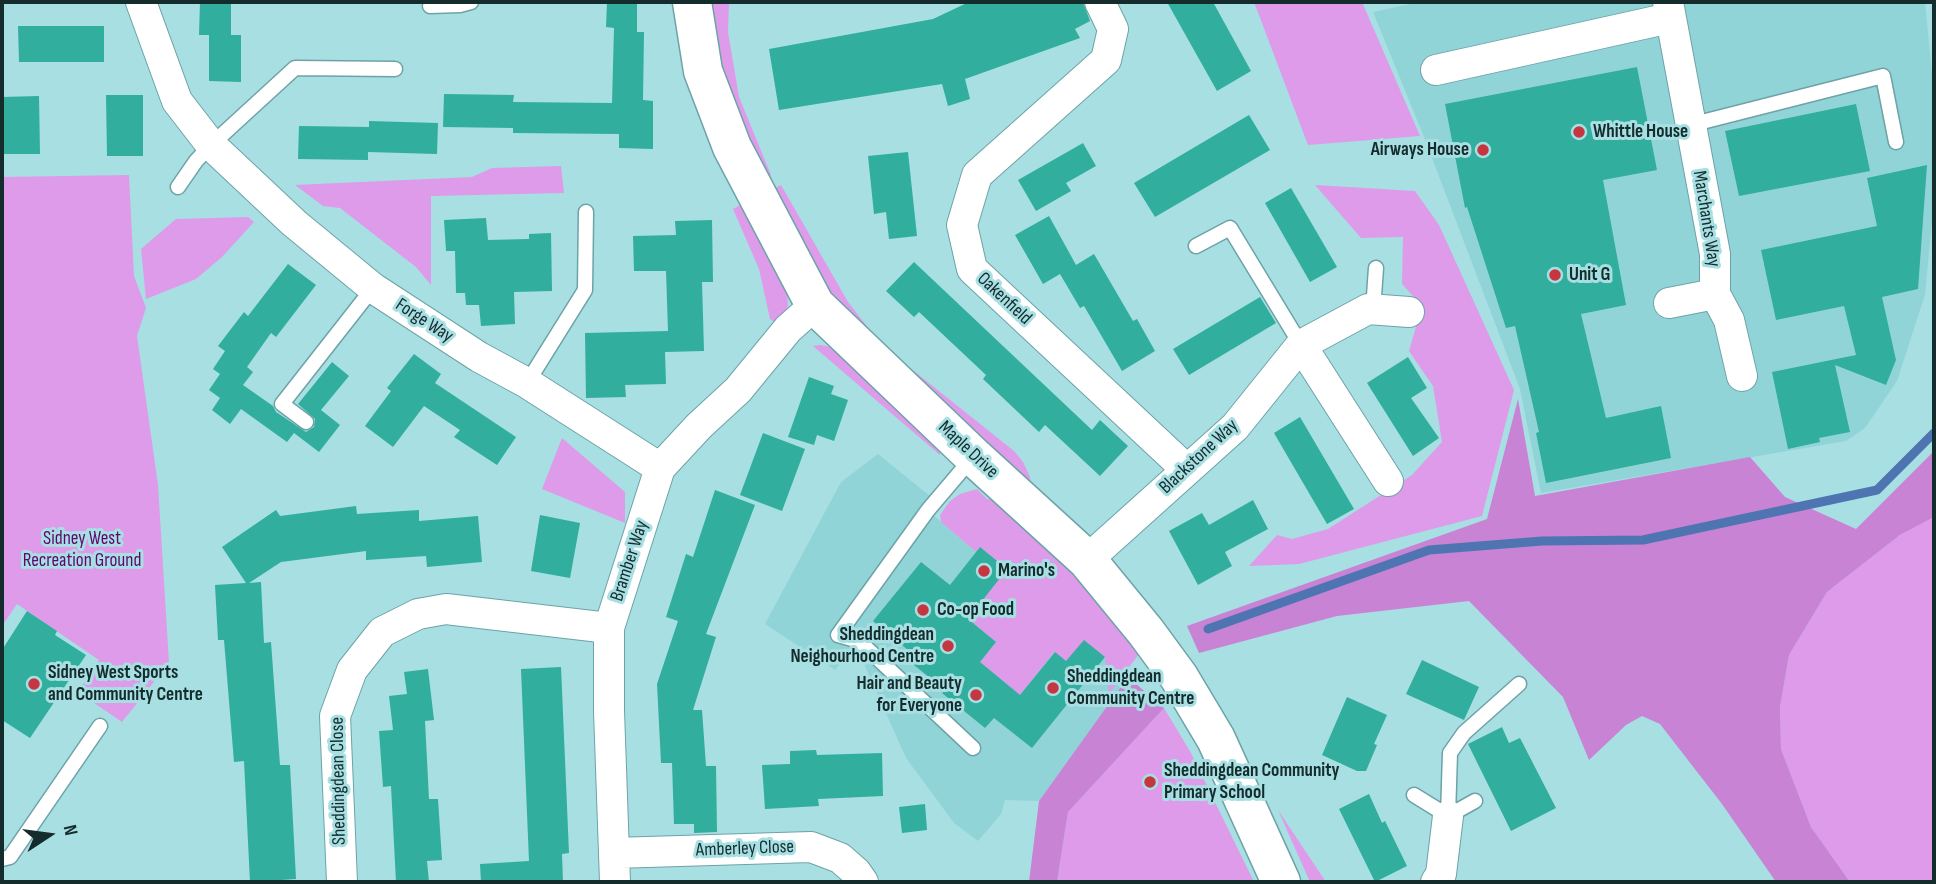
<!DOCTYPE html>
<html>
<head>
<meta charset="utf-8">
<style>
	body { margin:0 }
	#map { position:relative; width:1936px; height:884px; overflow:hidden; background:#a7dfe3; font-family:"Sofia Sans Condensed",sans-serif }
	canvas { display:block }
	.frame { position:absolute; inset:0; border:4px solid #152c2d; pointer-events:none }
	.north { position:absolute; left:14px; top:800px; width:70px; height:70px; -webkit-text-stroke:5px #a7dfe3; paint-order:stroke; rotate:77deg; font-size:19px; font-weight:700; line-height:28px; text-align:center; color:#152c2d }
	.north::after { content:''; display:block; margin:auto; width:24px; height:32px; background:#152c2d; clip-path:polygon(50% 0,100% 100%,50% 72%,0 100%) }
</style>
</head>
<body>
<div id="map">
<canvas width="1936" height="884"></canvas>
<div class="frame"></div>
<div class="north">N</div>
</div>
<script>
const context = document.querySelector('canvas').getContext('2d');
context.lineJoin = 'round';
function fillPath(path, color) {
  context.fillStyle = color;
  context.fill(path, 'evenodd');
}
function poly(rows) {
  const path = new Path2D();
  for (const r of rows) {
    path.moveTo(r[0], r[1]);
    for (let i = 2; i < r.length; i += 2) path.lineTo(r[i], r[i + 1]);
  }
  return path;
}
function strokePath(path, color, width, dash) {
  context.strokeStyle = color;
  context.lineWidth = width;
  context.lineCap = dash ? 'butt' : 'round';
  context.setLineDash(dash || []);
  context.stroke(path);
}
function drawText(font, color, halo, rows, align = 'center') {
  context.font = font + ' "Sofia Sans Condensed",sans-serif';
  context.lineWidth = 6;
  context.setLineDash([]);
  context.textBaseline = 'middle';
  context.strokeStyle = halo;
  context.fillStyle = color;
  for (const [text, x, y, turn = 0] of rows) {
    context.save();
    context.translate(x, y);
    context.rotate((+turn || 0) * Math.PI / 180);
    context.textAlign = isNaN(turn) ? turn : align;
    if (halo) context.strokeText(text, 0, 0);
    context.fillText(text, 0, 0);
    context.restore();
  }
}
fillPath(poly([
	[1420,2,1925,2,1934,95,1934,200,1925,295,1897,381,1865,428,1846,441,1541,493,1520,389,1424,137,1373,12],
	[878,454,936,501,928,510,949,529,976,552,980,547,1007,569,1128,677,1039,801,1005,800,1001,814,978,841,954,823,906,758,865,666,850,652,835,670,765,624,841,482]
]), '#91d4d8');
fillPath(poly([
	[708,2,729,2,728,32,739,97,771,175,761,182,725,82],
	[1254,2,1362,2,1420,136,1308,145],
	[561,166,564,193,431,196,431,285,416,267,340,208,323,206,295,185,472,177,492,168],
	[129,175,134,276,146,308,137,336,158,485,169,663,122,722,78,692,99,660,17,604,2,626,2,177],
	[781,185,848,302,873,334,890,352,1014,451,1023,462,1030,477,1031,489,836,306,768,192],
	[1315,185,1415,191,1439,225,1514,390,1482,516,1299,564,1249,566,1277,535,1292,539,1328,529,1412,475,1442,442,1433,386,1409,351,1422,306,1402,284,1403,237,1361,238],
	[740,205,787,291,788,306,784,318,776,323,770,319,759,269,733,209],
	[248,217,254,222,222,257,196,279,146,299,141,249,176,219],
	[820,345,838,348,940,448,940,455,813,346],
	[562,438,625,492,625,523,542,489],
	[977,489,987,499,994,500,1034,522,1145,646,1109,694,1105,657,1066,661,1054,652,1020,695,980,662,996,642,967,618,1007,569,980,547,976,552,941,522,940,515,950,501,960,494],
	[1934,517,1934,882,1850,882,1811,827,1781,749,1780,707,1789,655,1827,592,1900,535],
	[1164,708,1191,753,1254,882,1057,882,1068,812],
	[1278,810,1326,882,1310,882]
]), '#de9be9');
fillPath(poly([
	[1518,399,1535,496,1750,457,1785,497,1856,529,1934,451,1934,517,1900,535,1827,592,1789,655,1780,707,1781,749,1811,827,1850,882,1776,882,1722,804,1660,724,1642,716,1626,725,1589,760,1563,697,1469,601,1337,616,1199,653,1187,626,1487,519],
	[1128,677,1164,708,1068,812,1057,882,1029,882,1039,801]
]), '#c883d4');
strokePath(poly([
	[1208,629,1429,550,1542,541,1643,540,1877,490,1934,433]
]), '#4e75b1', 9);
fillPath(poly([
	[200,2,231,2,231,35,241,35,241,82,209,81,209,35,199,35],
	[607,2,637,2,637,32,644,32,643,100,653,101,653,149,619,148,619,134,513,133,513,128,443,127,444,94,514,95,513,102,612,103,614,28,606,27],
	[969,2,1083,2,1090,21,1075,29,1080,38,965,79,970,99,948,106,942,84,779,110,769,49,933,19],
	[1167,2,1213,2,1251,71,1217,91],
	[18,26,104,26,104,62,19,62],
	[1637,67,1657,170,1603,180,1626,305,1581,314,1606,418,1661,406,1671,458,1546,483,1536,433,1539,432,1515,326,1506,328,1467,207,1465,208,1445,104],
	[106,95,143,95,143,156,107,156],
	[39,96,40,154,2,154,2,97],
	[1856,104,1870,171,1739,196,1725,131],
	[1249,115,1270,150,1155,217,1134,183],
	[369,121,438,123,437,154,368,152,368,160,298,159,299,126,369,127],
	[1083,143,1096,166,1066,183,1071,191,1036,211,1018,180],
	[908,152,917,236,889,239,886,212,874,214,868,156],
	[1927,165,1918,289,1882,297,1896,360,1886,385,1835,365,1850,432,1819,438,1820,442,1788,449,1772,372,1856,355,1844,306,1776,320,1761,250,1877,226,1867,178],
	[1291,188,1337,267,1310,282,1265,203],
	[1049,216,1076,265,1094,254,1133,321,1137,319,1155,351,1122,371,1084,306,1080,308,1060,274,1043,284,1015,235],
	[486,218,488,240,529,239,529,234,551,233,552,291,514,292,515,324,481,326,479,305,466,305,465,293,456,293,455,251,446,251,444,220],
	[712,220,713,282,702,282,704,351,665,352,666,384,625,385,626,397,586,398,585,333,668,331,666,271,634,271,633,236,676,235,675,221],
	[914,262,1092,430,1100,420,1128,446,1100,476,1045,425,1039,432,983,379,986,375,919,312,914,317,886,291],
	[288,264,316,285,276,337,271,333,247,367,253,372,243,385,273,406,276,412,306,432,314,427,315,419,298,404,332,362,349,376,321,410,340,425,319,452,294,433,287,442,241,409,230,424,212,410,220,398,209,390,220,374,213,369,225,351,218,346,244,312,248,316],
	[1260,297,1276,323,1189,375,1173,349],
	[414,354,441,374,435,383,516,437,497,465,454,437,460,430,424,406,393,447,365,426,391,391,387,388],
	[1408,357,1427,388,1411,398,1439,438,1413,456,1367,383],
	[809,377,834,386,831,394,848,400,834,441,817,435,814,445,788,437],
	[1300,417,1354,509,1327,524,1274,433],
	[763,433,805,449,782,511,740,495],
	[715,490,755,505,706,634,716,637,693,710,702,710,706,766,716,766,717,832,694,833,694,824,674,824,672,763,661,763,657,684,678,621,666,617,686,554,693,557],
	[1253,500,1268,529,1225,552,1232,566,1198,585,1169,531,1202,513,1209,525],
	[356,506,357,514,419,510,419,521,478,516,482,562,427,567,426,556,366,560,366,551,281,562,249,583,261,582,264,643,271,642,280,765,290,765,296,879,250,882,244,761,234,762,224,640,218,640,215,585,246,583,222,547,276,510,280,516],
	[540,515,580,523,570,578,531,571],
	[980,547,1007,569,968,619,996,642,980,662,1020,695,1055,652,1066,661,1084,640,1105,657,1032,748,994,718,985,728,942,693,945,690,904,657,909,651,873,621,921,562,950,585],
	[27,611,57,631,55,635,86,655,30,738,2,720,2,650],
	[1422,660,1479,687,1464,720,1406,694],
	[561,667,569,853,562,854,563,882,481,882,480,864,529,861,521,669],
	[428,669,434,720,425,721,429,799,438,799,442,860,427,861,429,882,396,882,391,786,383,787,379,731,393,730,389,696,407,694,404,672],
	[1347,697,1387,715,1374,744,1377,745,1366,771,1357,771,1322,755],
	[1502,727,1509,743,1520,738,1556,808,1511,831,1468,744],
	[816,750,817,755,882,753,883,796,818,799,819,806,765,809,762,765,790,764,790,751],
	[1369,794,1382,823,1385,821,1407,866,1375,882,1339,809],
	[925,804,927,830,902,833,899,807]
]), '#31ae9d');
const lane = poly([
	[430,6,460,5,471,2],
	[1690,125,1883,76,1896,142],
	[178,187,196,161,211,145,295,68,395,69],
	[1196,246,1230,228,1301,345],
	[1368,309,1374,296,1376,268],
	[527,383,585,290,586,212],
	[306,422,282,404,373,288],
	[973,457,928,510,838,635,859,641,973,748],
	[1414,795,1448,816,1475,801],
	[1448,816,1450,753,1464,733,1519,684],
	[2,859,10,857,100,726]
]);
const street = poly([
	[141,2,177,101,211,145,294,223,373,288,479,357,527,383,660,468],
	[1100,2,1113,29,1106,60,977,175,962,225,972,269,1186,469],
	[1668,2,1715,254,1715,294,1729,320,1742,376],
	[1436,70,1670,18],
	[1669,303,1715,294],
	[1301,345,1388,481],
	[1087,560,1235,427,1301,345,1368,309,1409,312],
	[614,853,811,847,840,858,856,872,863,882],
	[342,882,335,716,352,670,382,632,418,614,446,609,609,628],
	[615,882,609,711,609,628,660,468,699,426,738,390,788,329,815,305],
	[1436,882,1441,874,1448,816]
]);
const secondary = poly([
	[692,2,703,71,732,147,815,305,973,456,1087,560,1146,632,1179,677,1216,739,1281,882]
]);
strokePath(lane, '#6da3a7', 17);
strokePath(street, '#6da3a7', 32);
strokePath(secondary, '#6da3a7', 41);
strokePath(lane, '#fff', 14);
strokePath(street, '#fff', 30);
strokePath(secondary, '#fff', 38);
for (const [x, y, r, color] of [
	[1579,132,7,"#c63640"],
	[1483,150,7,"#c63640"],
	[1555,275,7,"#c63640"],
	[984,571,7,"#c63640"],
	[923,610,7,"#c63640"],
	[948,646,7,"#c63640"],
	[34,684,7,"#c63640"],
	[1053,688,7,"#c63640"],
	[976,695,7,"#c63640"],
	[1150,782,7,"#c63640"]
]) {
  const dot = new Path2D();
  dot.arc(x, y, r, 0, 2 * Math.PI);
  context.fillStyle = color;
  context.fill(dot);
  strokePath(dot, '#a7dfe3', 2.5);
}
drawText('bold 19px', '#152c2d', '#a7dfe3', [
	["Whittle House",1593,132],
	["Airways House",1469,150,"right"],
	["Unit G",1569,275],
	["Marino's",998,571],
	["Co-op Food",937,610],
	["Sheddingdean",934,635,"right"],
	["Neighourhood Centre",934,657,"right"],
	["Sidney West Sports",48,673],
	["and Community Centre",48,695],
	["Sheddingdean",1067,677],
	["Community Centre",1067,699],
	["Hair and Beauty",962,684,"right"],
	["for Everyone",962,706,"right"],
	["Sheddingdean Community",1164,771],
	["Primary School",1164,793]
], 'left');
drawText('19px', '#152c2d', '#a7dfe3', [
	["Marchants Way",1706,219,81],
	["Oakenfield",1004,299,43],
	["Forge Way",424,321,33],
	["Maple Drive",968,450,43],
	["Blackstone Way",1199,457,-43],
	["Bramber Way",630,561,-72],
	["Sheddingdean Close",339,781,-91],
	["Amberley Close",745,849,-2]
]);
drawText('19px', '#61046e', '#a7dfe3', [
	["Sidney West",82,539],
	["Recreation Ground",82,561]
]);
</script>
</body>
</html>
